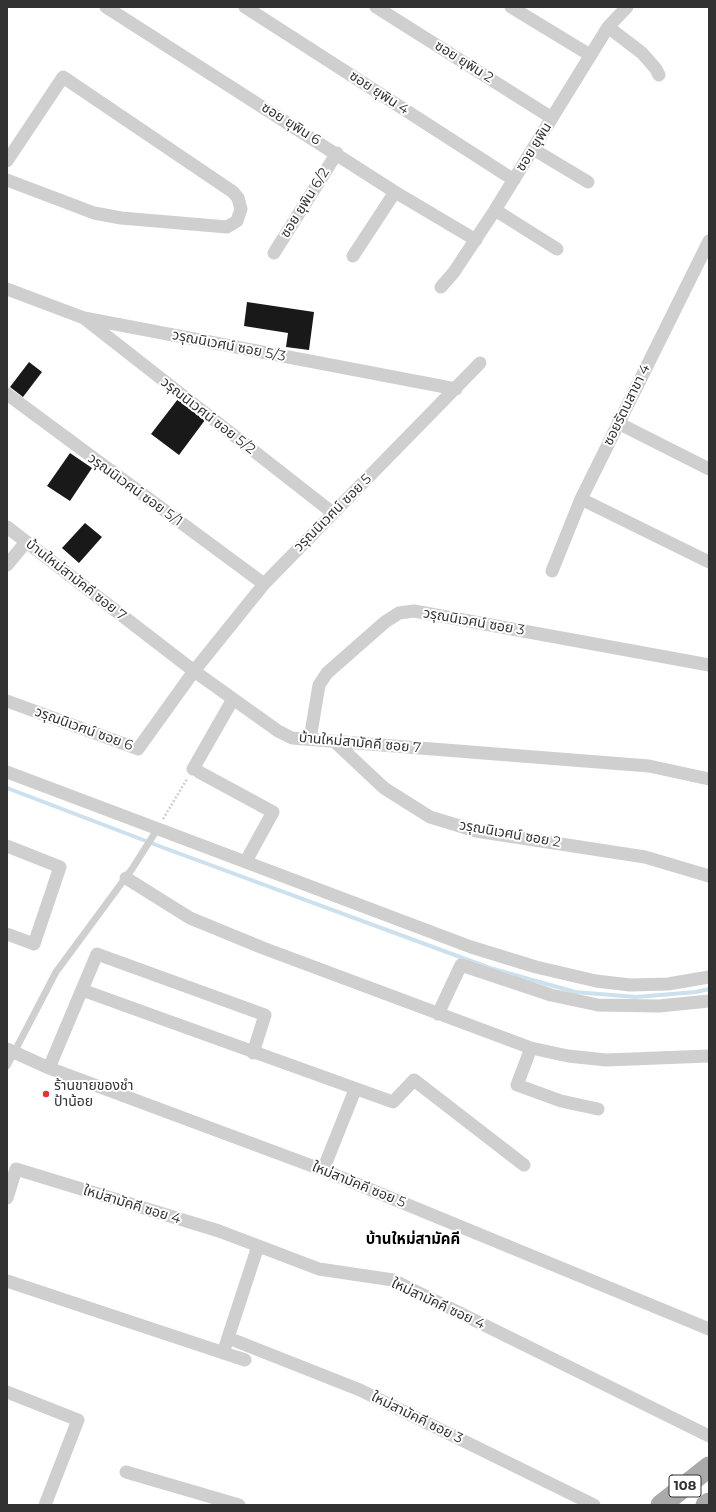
<!DOCTYPE html>
<html>
<head>
<meta charset="utf-8">
<style>
	body { margin:0 }
	#map { position:relative; width:716px; height:1512px; overflow:hidden; background:#fff; font-family:Montserrat,sans-serif }
	canvas { display:block }
	.frame { position:absolute; inset:0; border:8px solid #323232; pointer-events:none }
</style>
</head>
<body>
<div id="map">
<canvas width="716" height="1512"></canvas>
<div class="frame"></div>
</div>
<script>
const context = document.querySelector('canvas').getContext('2d');
context.lineJoin = 'round';
function poly(rows) {
  const path = new Path2D();
  for (const r of rows) {
    path.moveTo(r[0], r[1]);
    for (let i = 2; i < r.length; i += 2) path.lineTo(r[i], r[i + 1]);
  }
  return path;
}
function strokePath(path, color, width, dash) {
  context.strokeStyle = color;
  context.lineWidth = width;
  context.lineCap = dash ? 'butt' : 'round';
  context.setLineDash(dash || []);
  context.stroke(path);
}
function fillPath(path, color) {
  context.fillStyle = color;
  context.fill(path, 'evenodd');
}
function drawText(font, color, halo, rows, align = 'center') {
  context.font = font + ' Montserrat,"Noto Sans Thai",sans-serif';
  context.lineWidth = 4;
  context.setLineDash([]);
  context.textBaseline = 'middle';
  context.strokeStyle = halo;
  context.fillStyle = color;
  for (const [text, x, y, turn = 0] of rows) {
    context.save();
    context.translate(x, y);
    context.rotate((+turn || 0) * Math.PI / 180);
    context.textAlign = isNaN(turn) ? turn : align;
    if (halo) context.strokeText(text, 0, 0);
    context.fillText(text, 0, 0);
    context.restore();
  }
}
strokePath(poly([
	[7,788,167,849,490,968,575,992,636,997,696,992,709,989]
]), '#cce0ee', 4);
fillPath(poly([
	[247,302,314,312,309,350,286,347,288,333,244,326],
	[29,362,42,372,23,397,10,387],
	[178,399,205,420,179,455,151,434],
	[70,453,92,468,70,501,47,486],
	[85,523,102,537,79,563,62,548]
]), '#191919');
strokePath(poly([
	[163,819,187,779]
]), '#cfcfcf', 2.5, [2, 2]);
strokePath(poly([
	[7,1066,56,972,132,869,158,828]
]), '#cfcfcf', 7);
strokePath(poly([
	[106,7,395,192,476,240],
	[245,7,514,180],
	[376,7,552,118],
	[511,7,590,55],
	[608,27,642,53,656,69,659,75],
	[533,149,588,182],
	[7,161,63,77,233,192,238,198,241,209,237,221,227,227,121,218,94,213,7,180],
	[495,210,557,249],
	[274,253,337,153],
	[353,256,395,192],
	[441,287,454,272,495,210,608,27,627,7],
	[7,289,84,318,456,389],
	[85,319,333,513],
	[7,394,264,584],
	[618,423,709,469],
	[581,499,709,562],
	[7,527,194,671,278,731,292,738,649,766,709,779],
	[7,565,26,542],
	[552,571,581,499,709,241],
	[7,701,138,749,194,671,264,584,480,363],
	[310,739,319,685,327,673,385,622,399,613,414,611,709,665],
	[335,742,384,788,430,817,476,831,645,857,709,876],
	[193,769,233,699],
	[7,772,471,947,536,967,596,981,630,985,668,984,709,977],
	[199,772,273,812,246,861],
	[7,846,60,867,34,944,7,934],
	[126,878,190,918,263,948,531,1048,568,1056,606,1060,709,1056],
	[82,990,393,1102,414,1080,524,1165],
	[438,1014,461,965,551,995,598,1005,659,1006,709,1001],
	[531,1048,517,1085,561,1101,598,1109],
	[7,1049,49,1068,323,1170,709,1329],
	[49,1068,97,954,265,1015,253,1053],
	[323,1170,355,1090],
	[7,1198,16,1169,219,1231,319,1269,393,1280,709,1436],
	[7,1281,245,1360],
	[236,1341,360,1390,594,1505],
	[223,1353,258,1246],
	[7,1392,78,1420,45,1505],
	[126,1472,239,1505]
]), '#cfcfcf', 13);
strokePath(poly([
	[661,1505,709,1467],
	[706,1505,709,1503]
]), '#aaa', 21);
for (const [x, y, r, color] of [
	[46,1094,4,"#ea323c"]
]) {
  const dot = new Path2D();
  dot.arc(x, y, r, 0, 2 * Math.PI);
  context.fillStyle = color;
  context.fill(dot);
  strokePath(dot, '#fff', 1.5);
}
for (const [x, y, w] of [
	[685,1486,32]
]) {
  const box = new Path2D();
  box.roundRect(x - w / 2, y - 11, w, 22, 3);
  context.fillStyle = '#fff';
  context.fill(box);
  strokePath(box, '#323232', 1);
}
drawText('bold 13px', '#323232', null, [
	["108",685,1486]
]);
drawText('14px', '#323232', '#fff', [
	["ซอย ยุพิน 2",464,62,32],
	["ซอย ยุพิน 4",379,93,33],
	["ซอย ยุพิน 6",291,124,32],
	["ซอย ยุพิน",534,147,-58],
	["ซอย ยุพิน 6/2",305,203,-58],
	["วรุณนิเวศน์ ซอย 5/3",229,346,11],
	["ซอยรัตนสาขา 4",627,405,-64],
	["วรุณนิเวศน์ ซอย 5/2",208,416,38],
	["วรุณนิเวศน์ ซอย 5/1",135,490,36],
	["วรุณนิเวศน์ ซอย 5",333,513,-45],
	["บ้านใหม่สามัคคี ซอย 7",76,580,38],
	["วรุณนิเวศน์ ซอย 3",474,622,10],
	["วรุณนิเวศน์ ซอย 6",84,729,20],
	["บ้านใหม่สามัคคี ซอย 7",360,743,5],
	["วรุณนิเวศน์ ซอย 2",510,834,10],
	["ใหม่สามัคคี ซอย 5",359,1185,22],
	["ใหม่สามัคคี ซอย 4",132,1205,17],
	["ใหม่สามัคคี ซอย 4",438,1304,25],
	["ใหม่สามัคคี ซอย 3",417,1418,26]
]);
drawText('14px', '#323232', '#fff', [
	["ร้านขายของชำ",54,1086],
	["ป้าน้อย",54,1102]
], 'left');
drawText('bold 15px', '#000', '#fff', [
	["บ้านใหม่สามัคคี",413,1240]
]);
</script>
</body>
</html>
